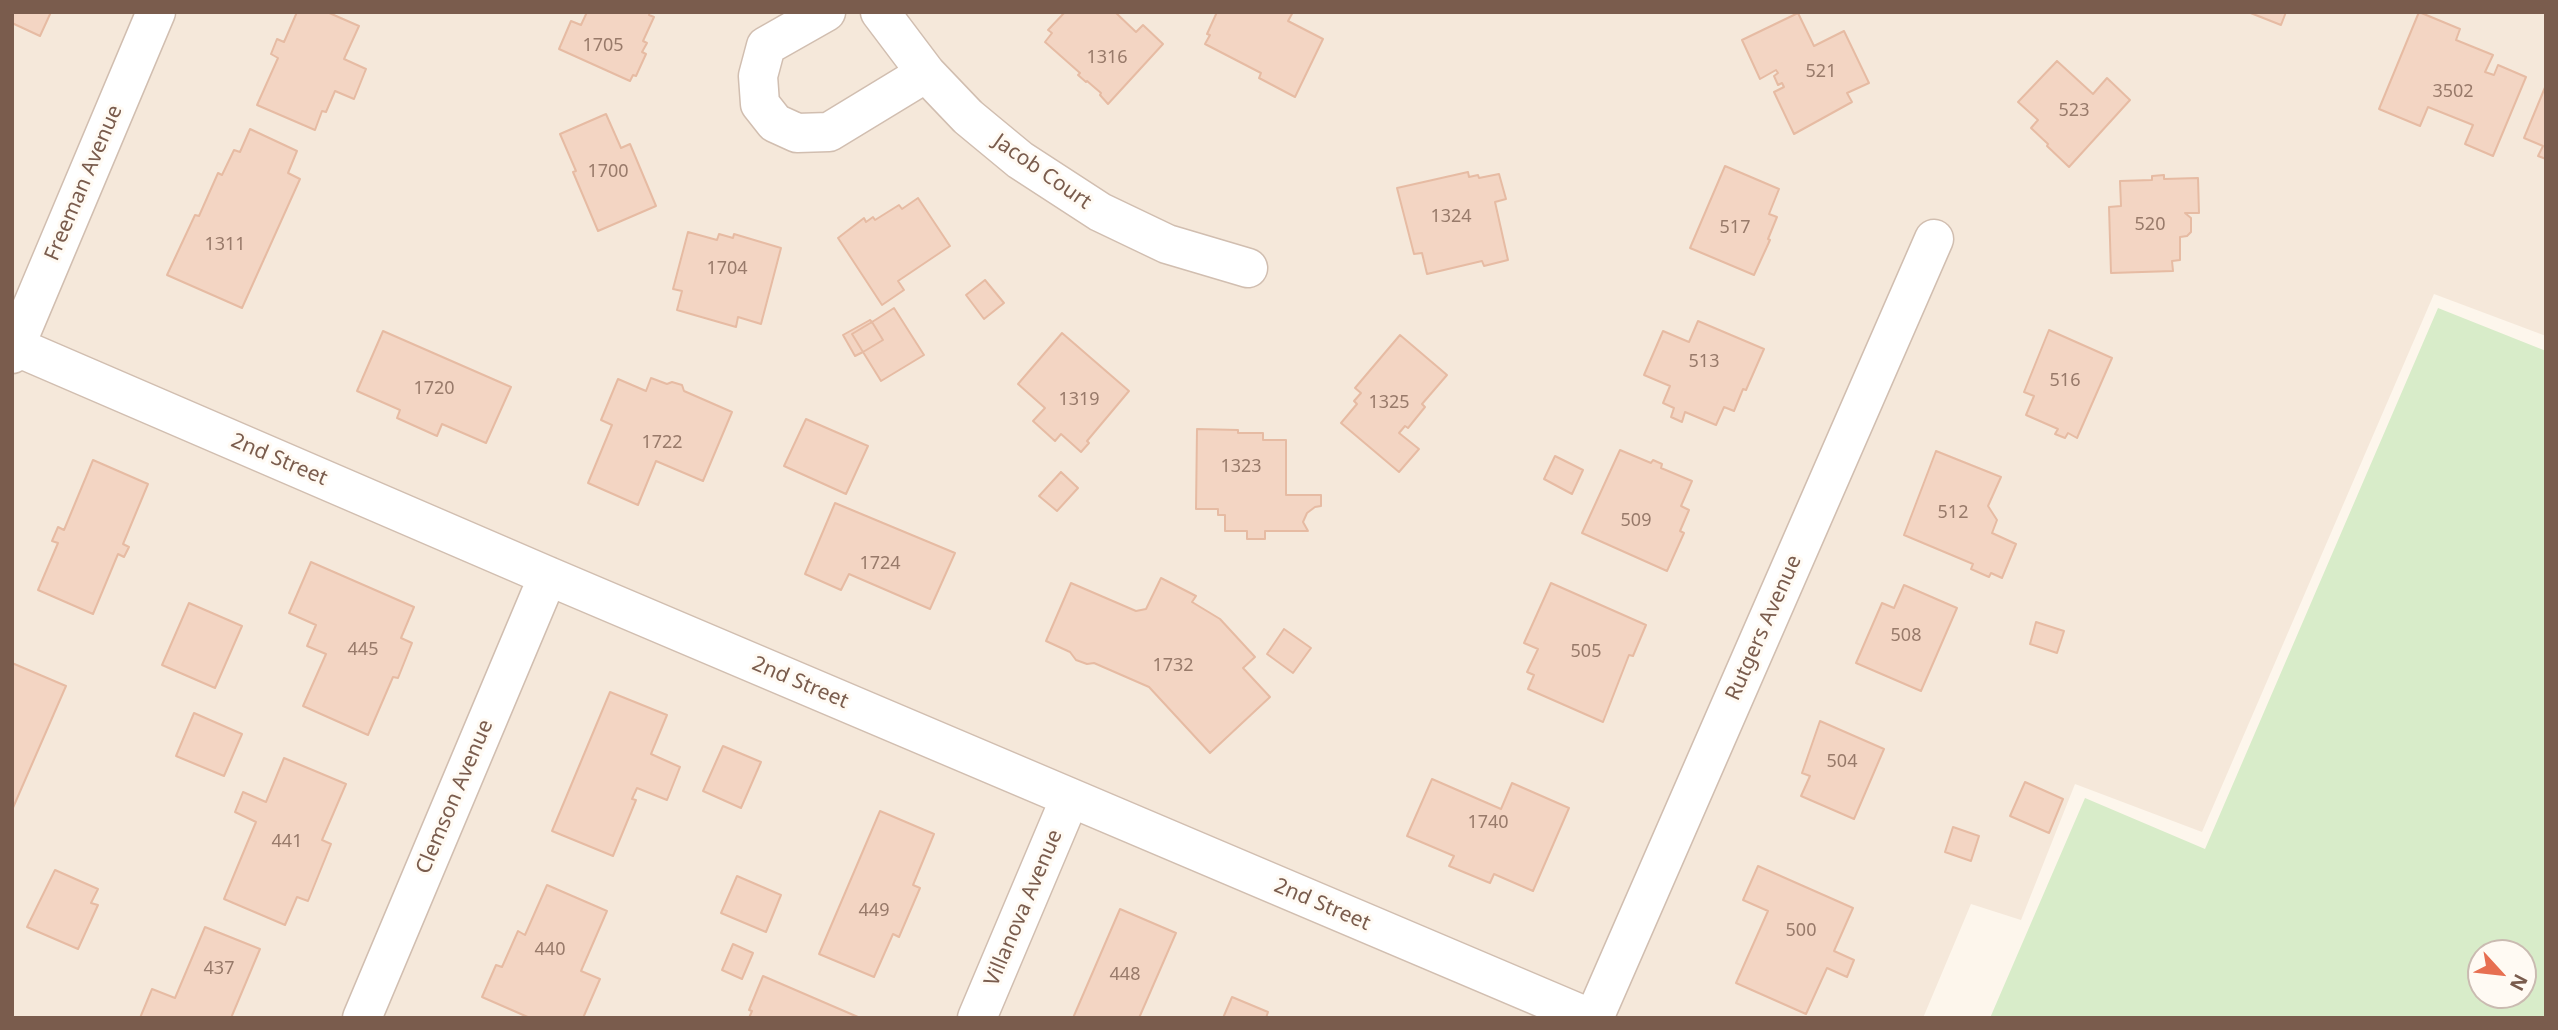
<!DOCTYPE html>
<style>
body{margin:0}
#map{position:relative;width:2558px;height:1030px;overflow:hidden;background:#fdf6ec;font-family:"Noto Sans",sans-serif}
canvas{display:block}
.frame{position:absolute;inset:0;border:14px solid #7a5c4d;pointer-events:none}
.north{position:absolute;left:2467px;top:939px;width:70px;height:70px;box-sizing:border-box;background:#fffaf3;border:2px solid #cabbb1;border-radius:50%;rotate:117deg;font-size:19px;font-weight:700;line-height:28px;text-align:center;color:#7a5c4d}
.north::after{content:'';display:block;margin:auto;width:24px;height:32px;background:#e76f51;clip-path:polygon(50% 0,100% 100%,50% 72%,0 100%)}
</style>
<div id="map">
<canvas width="2558" height="1030"></canvas>
<div class="frame"></div>
<div class="north">N</div>
</div>
<script>
const context = document.querySelector('canvas').getContext('2d');
context.lineJoin = 'round';
function fillPath(path, color) {
  context.fillStyle = color;
  context.fill(path, 'evenodd');
}
function toPath(rows) {
  const path = new Path2D();
  for (const r of rows) {
    path.moveTo(r[0], r[1]);
    for (let i = 2; i < r.length; i += 2) path.lineTo(r[i], r[i + 1]);
  }
  return path;
}
function stroke(path, color, width, dash) {
  context.strokeStyle = color;
  context.lineWidth = width;
  context.lineCap = dash ? 'butt' : 'round';
  context.setLineDash(dash || []);
  context.stroke(path);
}
function label(font, color, halo, rows, align = 'center') {
  context.font = font + ' "Noto Sans",sans-serif';
  context.lineWidth = 6;
  context.setLineDash([]);
  context.textBaseline = 'middle';
  context.strokeStyle = halo;
  context.fillStyle = color;
  for (const [text, x, y, turn = 0] of rows) {
    context.save();
    context.translate(x, y);
    context.rotate((+turn || 0) * Math.PI / 180);
    context.textAlign = isNaN(turn) ? turn : align;
    if (halo) context.strokeText(text, 0, 0);
    context.fillText(text, 0, 0);
    context.restore();
  }
}
const residential = toPath([
 [12,12,2546,12,2546,336,2434,294,2202,832,2075,784,2021,920,1971,904,1923,1018,12,1018]
]);
const green = toPath([
 [2438,308,2546,351,2546,1018,1990,1018,2085,798,2205,849],
 [2481,953,2523,953,2523,995,2481,995]
]);
const building = toPath([
 [12,12,51,12,40,36,12,23,12,12],
 [297,12,327,12,359,26,344,59,366,69,354,99,335,91,326,112,322,111,315,130,257,105,278,58,271,54,277,39,284,42,297,12],
 [587,12,650,12,649,15,654,17,643,41,647,43,642,52,646,54,636,76,633,75,630,81,559,49,571,21,581,25,587,12],
 [1065,12,1115,12,1136,32,1143,25,1163,44,1108,104,1100,95,1101,93,1087,81,1086,82,1078,75,1080,73,1045,42,1052,33,1048,30,1065,12],
 [1217,12,1293,12,1288,21,1323,39,1295,97,1259,78,1261,73,1205,44,1210,35,1207,34,1217,12],
 [2248,12,2286,12,2281,25,2248,12],
 [2419,12,2460,29,2456,40,2493,55,2485,72,2494,75,2498,65,2526,77,2493,156,2465,144,2473,125,2428,107,2420,126,2379,109,2419,12],
 [1798,13,1814,46,1844,31,1869,83,1847,93,1852,102,1794,134,1774,92,1784,87,1782,83,1778,85,1774,76,1778,73,1776,70,1760,79,1742,40,1798,13],
 [2057,61,2093,94,2107,78,2130,100,2069,167,2047,146,2048,144,2031,128,2038,120,2018,102,2057,61],
 [2546,85,2546,159,2538,156,2543,146,2524,138,2546,85],
 [606,114,621,148,630,144,656,206,598,231,573,172,576,171,560,134,606,114],
 [250,129,297,151,288,173,300,179,242,308,167,275,195,215,199,216,218,173,222,175,234,150,240,152,250,129],
 [1725,166,1779,189,1769,214,1777,217,1768,239,1770,240,1754,275,1690,248,1725,166],
 [1468,172,1469,177,1478,175,1479,178,1499,174,1506,199,1495,202,1508,260,1484,266,1482,261,1427,274,1422,253,1414,254,1397,188,1468,172],
 [2164,175,2164,179,2198,178,2199,213,2185,213,2191,218,2191,232,2187,236,2180,237,2180,260,2172,261,2173,271,2111,273,2109,207,2121,206,2120,181,2152,180,2152,176,2164,175],
 [918,198,950,246,898,281,904,290,882,305,838,238,864,218,866,222,873,217,875,220,899,205,902,209,918,198],
 [688,232,717,240,719,234,733,238,734,234,781,248,761,324,738,317,736,327,677,310,682,291,673,289,688,232],
 [985,280,1004,303,984,319,966,295,985,280],
 [894,308,924,355,881,381,863,352,883,340,872,322,894,308],
 [870,320,872,322,852,334,863,352,855,356,843,335,870,320],
 [1698,321,1764,349,1746,390,1743,389,1734,411,1724,407,1716,425,1685,412,1682,422,1671,417,1674,408,1663,403,1670,386,1644,375,1663,331,1689,342,1698,321],
 [872,322,883,340,863,352,852,334,872,322],
 [2049,330,2112,358,2077,438,2068,433,2065,438,2055,434,2058,429,2026,415,2034,396,2024,392,2049,330],
 [383,331,511,387,486,443,442,424,437,436,397,418,400,410,357,391,383,331],
 [1062,333,1129,391,1087,441,1089,443,1081,452,1061,434,1055,441,1033,421,1045,408,1018,384,1062,333],
 [1400,335,1447,375,1422,404,1425,407,1408,428,1405,426,1399,433,1419,449,1399,472,1341,423,1357,404,1354,401,1361,393,1355,388,1400,335],
 [651,378,667,384,672,382,682,385,684,391,732,412,703,481,656,461,638,505,588,483,612,425,601,420,618,379,646,391,651,378],
 [806,419,868,446,846,494,784,466,806,419],
 [1197,429,1238,430,1238,433,1263,433,1263,440,1286,440,1286,495,1321,495,1321,506,1315,507,1307,513,1303,522,1308,531,1265,531,1265,539,1247,539,1247,531,1225,531,1225,515,1218,515,1218,509,1196,509,1197,429],
 [1620,450,1651,463,1653,460,1662,464,1661,468,1692,481,1681,506,1689,510,1680,531,1684,533,1667,571,1582,533,1620,450],
 [1936,451,2001,477,1988,506,1997,520,1992,533,2016,544,2002,578,1991,573,1989,577,1971,569,1973,564,1904,535,1936,451],
 [1555,456,1583,470,1572,494,1544,479,1555,456],
 [93,460,148,484,123,544,129,547,124,557,118,554,93,614,38,590,58,543,52,541,58,527,64,530,93,460],
 [1061,472,1078,488,1057,511,1039,496,1061,472],
 [835,503,955,553,930,609,849,574,841,590,805,574,835,503],
 [311,562,414,607,401,638,412,643,398,678,393,677,368,735,303,706,326,654,307,646,316,625,289,613,311,562],
 [1161,578,1196,596,1192,602,1220,619,1255,657,1243,668,1270,697,1210,753,1149,687,1094,663,1087,664,1076,660,1070,652,1046,641,1071,583,1136,611,1146,609,1161,578],
 [1551,583,1646,625,1633,656,1629,655,1603,722,1528,689,1534,675,1527,672,1538,649,1524,643,1551,583],
 [1904,585,1957,608,1921,691,1856,663,1882,603,1894,608,1904,585],
 [189,603,242,626,215,688,162,665,189,603],
 [2036,622,2064,631,2057,653,2030,644,2036,622],
 [1284,629,1311,648,1293,673,1267,654,1284,629],
 [12,663,66,686,12,810,12,663],
 [610,692,667,715,651,754,680,767,667,800,637,788,632,799,636,800,613,856,552,831,610,692],
 [194,713,242,734,224,776,176,756,194,713],
 [1820,721,1884,749,1854,819,1801,796,1810,776,1802,773,1820,721],
 [723,746,761,762,741,808,703,791,723,746],
 [284,758,346,784,322,840,331,844,308,901,297,897,285,925,224,899,256,822,235,812,243,792,266,802,284,758],
 [1432,779,1501,809,1512,783,1569,808,1533,891,1494,874,1490,883,1449,866,1454,856,1407,836,1432,779],
 [2025,782,2063,799,2049,833,2010,816,2025,782],
 [880,811,934,834,913,885,920,888,899,937,893,934,874,977,819,954,880,811],
 [1953,827,1979,836,1971,861,1945,852,1953,827],
 [1758,866,1853,908,1834,951,1854,960,1847,977,1827,968,1806,1014,1736,983,1768,911,1743,900,1758,866],
 [55,870,98,889,91,903,98,905,78,949,27,927,55,870],
 [737,876,781,895,766,932,721,913,737,876],
 [547,885,607,911,581,971,600,979,583,1018,530,1018,482,997,496,965,502,967,518,931,525,935,547,885],
 [1120,909,1176,933,1139,1018,1073,1018,1120,909],
 [205,927,260,949,231,1018,140,1018,152,989,175,998,205,927],
 [733,944,753,953,742,979,722,970,733,944],
 [763,976,858,1017,858,1018,749,1018,752,1011,749,1010,763,976],
 [1232,997,1268,1012,1266,1018,1223,1018,1232,997]
]);
const street = toPath([
 [826,12,766,46,758,76,760,104,775,123,797,133,829,132,926,73],
 [880,12,926,73,968,117,1020,160,1100,212,1167,244,1248,268],
 [12,345,548,576,1590,1018],
 [12,354,156,12],
 [362,1018,548,576],
 [977,1018,1070,798],
 [1594,1018,1934,239]
]);
const numberNames = [
 ["1705",603,46],
 ["1316",1107,58],
 ["521",1821,72],
 ["3502",2453,92],
 ["523",2074,111],
 ["1700",608,172],
 ["1324",1451,217],
 ["520",2150,225],
 ["517",1735,228],
 ["1311",225,245],
 ["1704",727,269],
 ["513",1704,362],
 ["516",2065,381],
 ["1720",434,389],
 ["1319",1079,400],
 ["1325",1389,403],
 ["1722",662,443],
 ["1323",1241,467],
 ["512",1953,513],
 ["509",1636,521],
 ["1724",880,564],
 ["508",1906,636],
 ["445",363,650],
 ["505",1586,652],
 ["1732",1173,666],
 ["504",1842,762],
 ["1740",1488,823],
 ["441",287,842],
 ["449",874,911],
 ["500",1801,931],
 ["440",550,950],
 ["437",219,969],
 ["448",1125,975]
];
const streetNames = [
 ["Jacob Court",1042,172,35],
 ["Freeman Avenue",84,183,-67],
 ["2nd Street",279,460,23],
 ["Rutgers Avenue",1764,628,-66],
 ["2nd Street",800,683,23],
 ["Clemson Avenue",455,797,-67],
 ["2nd Street",1322,905,23],
 ["Villanova Avenue",1024,908,-67]
];
fillPath(residential, '#f5e8da');
fillPath(green, '#d8ecc9');
fillPath(building, '#f3d5c3');
stroke(building, '#e6bba3', 2);
stroke(street, '#d1beb0', 41);
stroke(street, '#fff', 38);
label('18px', '#987a6a', null, numberNames);
label('21px', '#7a5c4d', '#fffaf3', streetNames);
</script>
